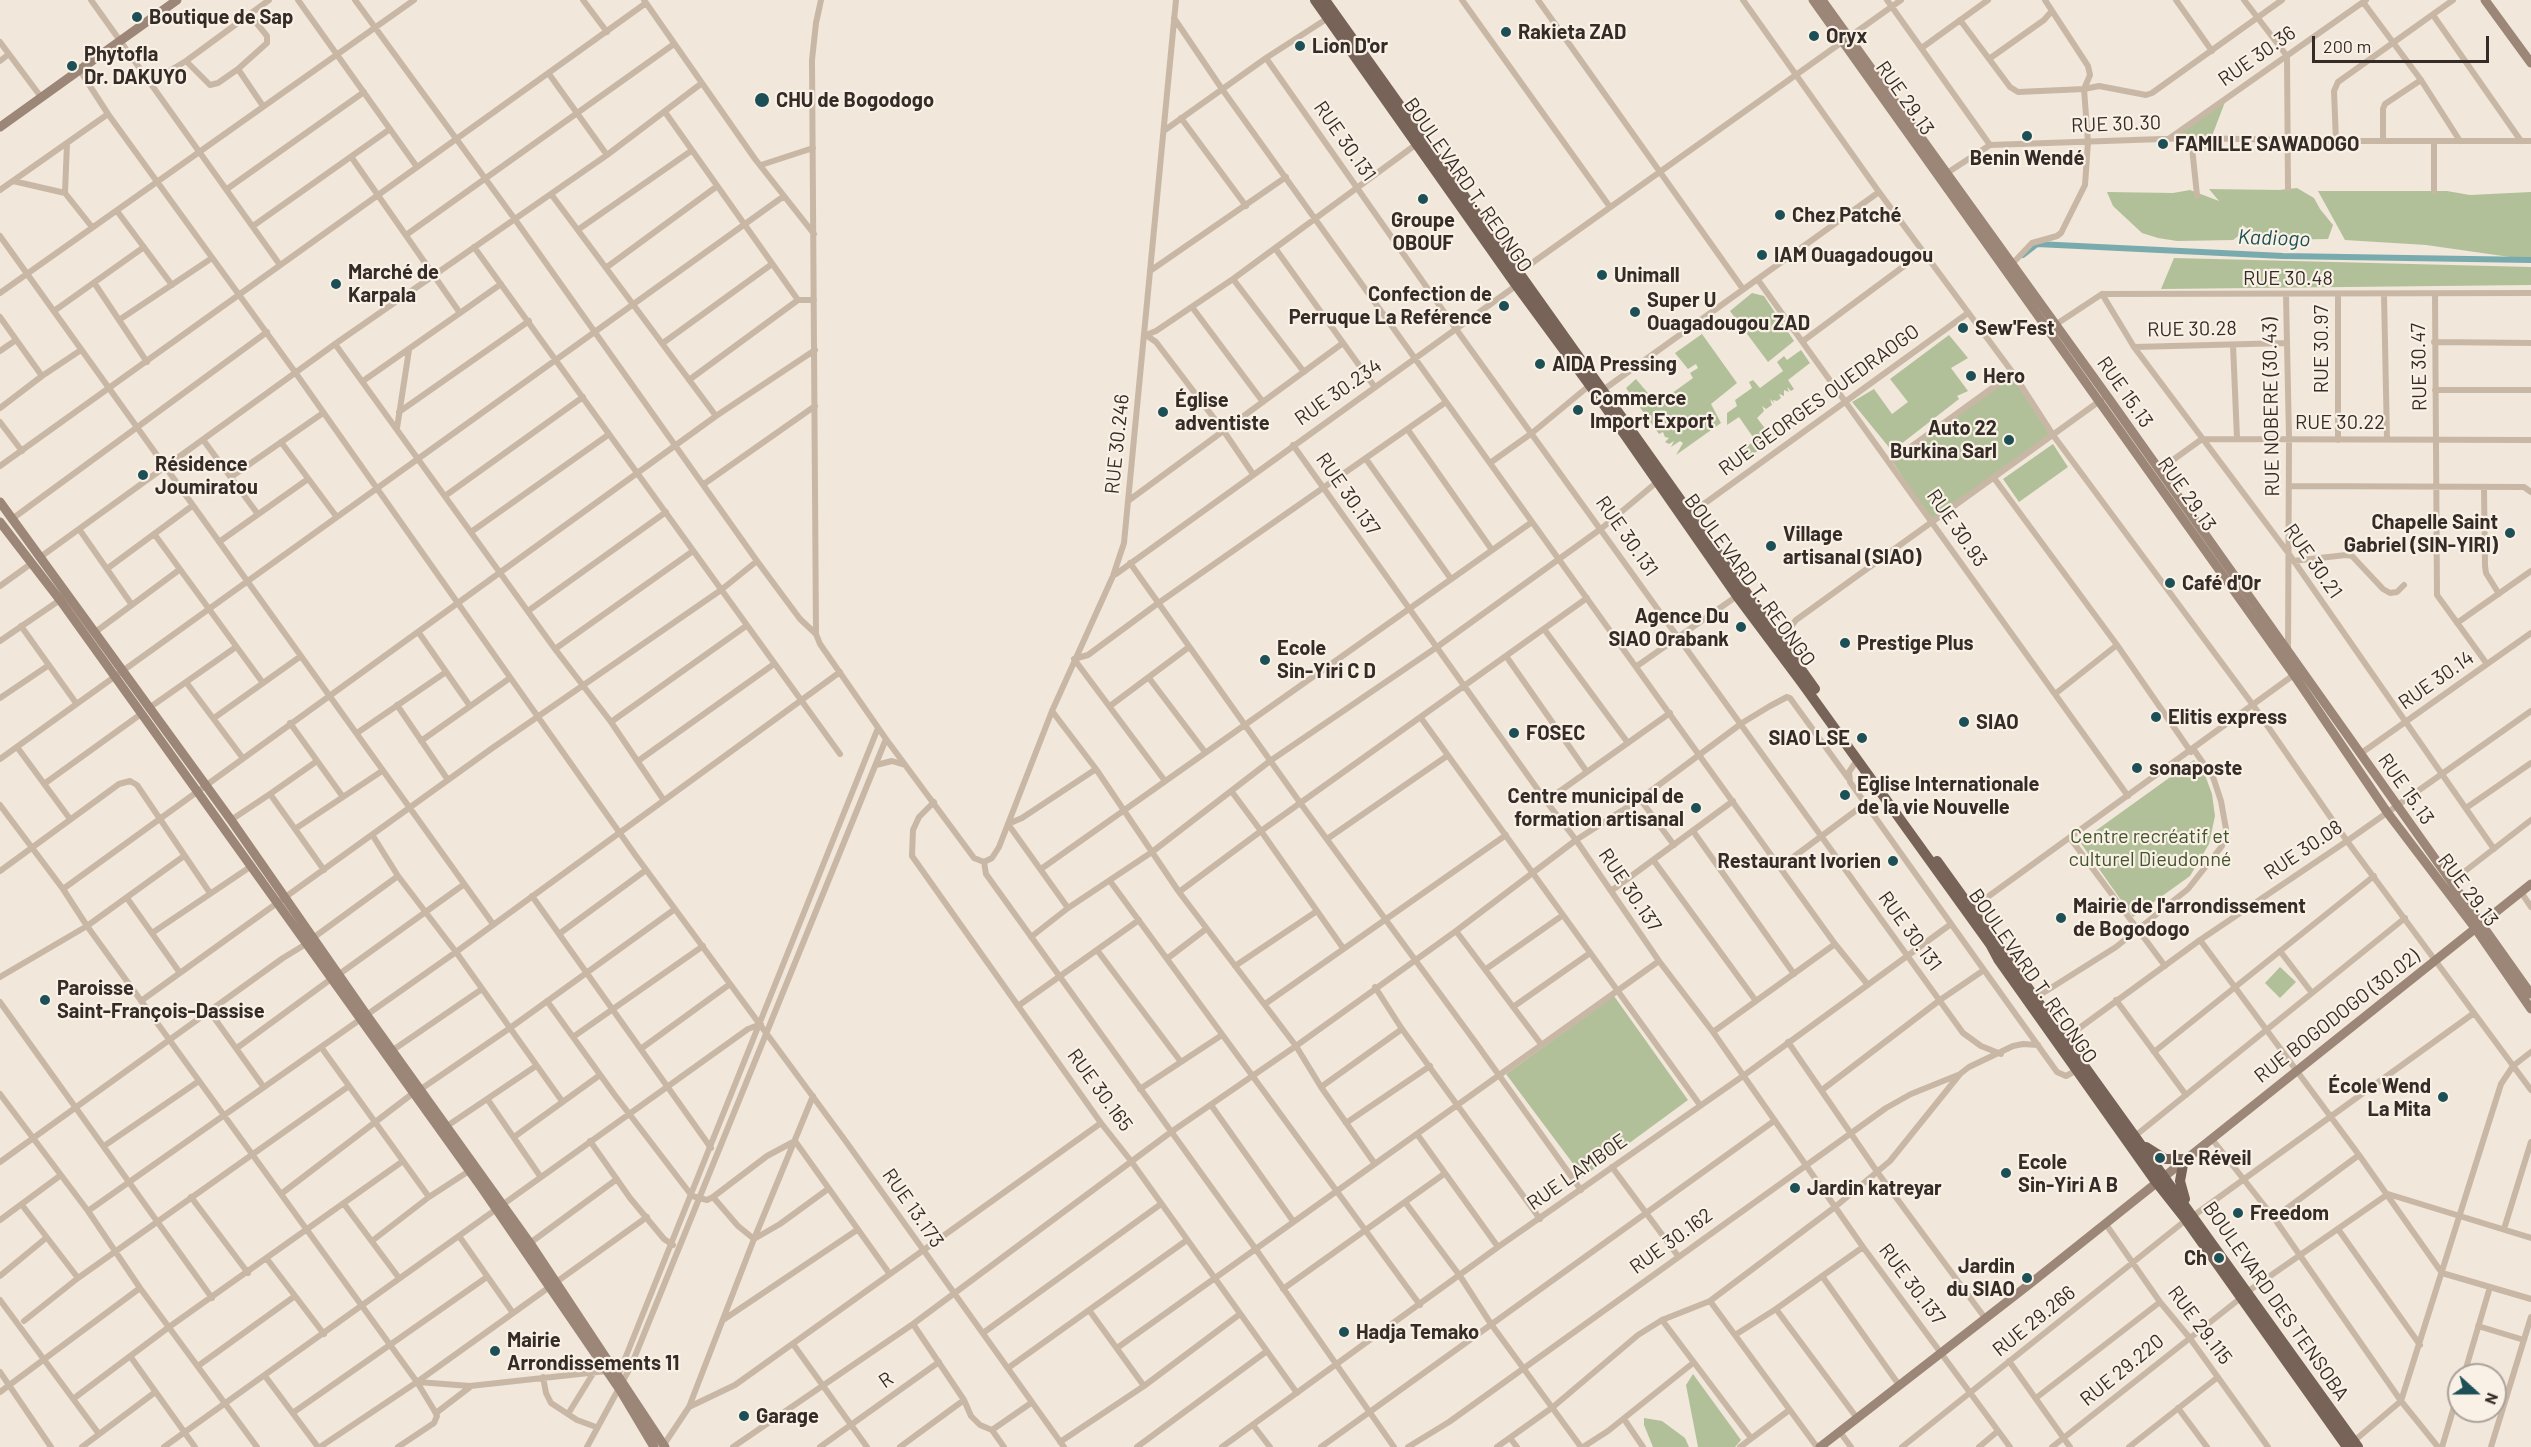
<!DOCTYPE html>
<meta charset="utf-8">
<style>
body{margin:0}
#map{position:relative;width:2531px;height:1447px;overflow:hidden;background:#f1e7da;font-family:Barlow,sans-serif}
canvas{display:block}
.north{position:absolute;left:2447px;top:1363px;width:60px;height:60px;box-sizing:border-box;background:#f9f1e6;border:2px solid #aba29a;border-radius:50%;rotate:111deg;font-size:16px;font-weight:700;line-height:24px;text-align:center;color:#352c27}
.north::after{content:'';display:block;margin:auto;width:21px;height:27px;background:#1d5056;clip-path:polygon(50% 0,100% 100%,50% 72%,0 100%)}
.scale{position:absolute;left:2312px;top:36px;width:177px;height:27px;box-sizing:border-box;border:3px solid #352c27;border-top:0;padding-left:8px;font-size:18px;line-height:21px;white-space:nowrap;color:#352c27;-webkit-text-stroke:4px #f9f1e6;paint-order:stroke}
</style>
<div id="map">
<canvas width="2531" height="1447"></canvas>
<div class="north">N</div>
<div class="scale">200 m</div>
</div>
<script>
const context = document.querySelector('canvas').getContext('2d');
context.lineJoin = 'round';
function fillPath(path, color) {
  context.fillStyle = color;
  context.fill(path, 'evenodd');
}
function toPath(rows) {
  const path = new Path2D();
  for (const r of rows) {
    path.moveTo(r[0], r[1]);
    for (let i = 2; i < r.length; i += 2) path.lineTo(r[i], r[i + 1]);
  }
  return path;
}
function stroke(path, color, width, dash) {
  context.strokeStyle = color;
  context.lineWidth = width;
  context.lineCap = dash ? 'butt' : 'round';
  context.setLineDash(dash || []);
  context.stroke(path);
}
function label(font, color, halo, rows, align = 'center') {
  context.font = font + ' Barlow,sans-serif';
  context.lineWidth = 4.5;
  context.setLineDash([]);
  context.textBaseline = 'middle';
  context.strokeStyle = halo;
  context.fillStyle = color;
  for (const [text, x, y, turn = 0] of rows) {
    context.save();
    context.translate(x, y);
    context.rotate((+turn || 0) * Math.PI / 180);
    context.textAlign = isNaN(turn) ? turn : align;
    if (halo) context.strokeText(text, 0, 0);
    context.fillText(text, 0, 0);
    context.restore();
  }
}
const green = toPath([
 [2225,102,2207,149,2194,151,2194,135,2175,136],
 [2297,188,2314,198,2320,209,2333,225,2328,239,2264,240,2242,225,2241,234,2233,240,2177,241,2158,238,2142,233,2113,206,2107,192,2173,193,2190,190,2219,201,2209,189,2279,190],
 [2318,191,2447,191,2470,195,2531,192,2531,260,2426,245,2345,240],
 [2174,258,2531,267,2531,285,2161,289],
 [1752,293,1764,296,1794,341,1768,362,1730,311],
 [1702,334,1737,383,1711,404,1721,423,1676,455,1683,443,1680,441,1671,447,1674,441,1669,444,1665,442,1669,438,1665,437,1663,432,1659,434,1626,388,1636,379,1657,404,1693,378,1690,373,1698,368,1696,364,1688,369,1675,353],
 [1949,335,1968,358,1951,368,1968,391,1957,396,1959,399,1892,451,1852,402,1874,389,1892,414,1908,402,1890,379],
 [1801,350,1810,363,1788,380,1794,389,1791,391,1787,387,1789,392,1784,390,1784,396,1779,394,1781,398,1777,401,1773,400,1774,403,1770,399,1772,405,1766,409,1762,406,1764,411,1757,418,1770,435,1778,429,1780,431,1764,442,1764,435,1759,437,1759,442,1763,447,1749,457,1744,449,1755,440,1739,417,1727,425,1727,413,1737,406,1735,400,1752,388,1749,382,1753,380,1760,388,1783,371,1777,362,1784,356,1787,360],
 [2012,374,2050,434,1931,520,1892,461],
 [2053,444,2068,467,2019,502,2003,479],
 [2194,760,2205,775,2212,794,2215,816,2209,844,2190,876,2133,917,2080,842],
 [2280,967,2296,982,2280,998,2265,983],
 [1614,996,1688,1100,1583,1177,1506,1074],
 [1693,1374,1741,1440,1735,1447,1698,1447,1686,1385],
 [1644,1418,1662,1421,1685,1438,1689,1447,1653,1447,1644,1425]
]);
const canal = toPath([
 [2023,255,2037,244,2283,256,2531,260]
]);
const street = toPath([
 [91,0,280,265],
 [298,0,417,167],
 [355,0,514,218,757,561,800,619,816,634],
 [583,0,607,32],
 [644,0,755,159,814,234],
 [821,0,816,23,812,60,816,634,820,644,886,739,974,858,984,862],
 [1462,0,1610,207],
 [1538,0,1743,289],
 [1743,0,1879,192,2013,373,2053,435,2253,705,2347,841,2531,1090],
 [1887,0,1990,145],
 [2176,0,2212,51],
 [2244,0,2287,56,2288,189],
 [2363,2,2421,80,2460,141],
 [2433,15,2521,141],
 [1174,18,1222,89,1699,755,1835,944,1868,985],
 [1960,20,2010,87,2018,92,2084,89,2099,86,2146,95,2152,93,2282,0],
 [0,42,41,97],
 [1923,47,1988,0],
 [1266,58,1456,329,1963,1033,1981,1046,2001,1054],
 [1989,59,2044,20,2051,12],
 [0,61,9,54],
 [186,61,210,85,218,83,238,69,267,43,267,36,250,15],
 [79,69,108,114,295,372,636,856,847,1143,1064,1447],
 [238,69,263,106],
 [549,74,607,155],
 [151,82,186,61,269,0],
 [665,112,798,300,814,300],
 [1181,118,1246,206],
 [1165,130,1266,58,1328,18],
 [2170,138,2366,0],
 [2191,138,2197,195],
 [2336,141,2334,91,2338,82,2453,0],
 [2383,141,2383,109,2385,104,2421,80],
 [2434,141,2434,191],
 [1990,145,2191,138,2336,141,2531,141],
 [352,158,460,313,501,284],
 [761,165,813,148],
 [1947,173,1990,145],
 [13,181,65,193,92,227],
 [227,189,364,92],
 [0,190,108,114],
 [65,193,67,143],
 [551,194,716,416],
 [117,211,172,285],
 [253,226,390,129],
 [579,229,691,151],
 [406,235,674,44],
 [0,236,493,924],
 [474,247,840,754],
 [1275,248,1374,386],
 [2012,264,2032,243,2057,236,2061,233,2085,185,2088,142,2084,89,2090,75,2088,66,2045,0],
 [607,267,716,187],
 [1150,271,1286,177],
 [1518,273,1901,0],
 [1233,279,1304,372],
 [1758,280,2128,796],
 [95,284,147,362],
 [0,293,414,0],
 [2102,294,2134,347,2289,554,2494,849],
 [2384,294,2387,439],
 [2435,294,2437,595,2487,664],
 [2286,295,2289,438,2288,651],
 [1192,307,1263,402],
 [54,311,144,247],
 [0,317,42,376],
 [119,320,212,258],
 [2055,325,2102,294,2531,293],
 [1146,335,1156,331,1233,279,1418,143],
 [1146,335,1156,342,1223,430,1253,474],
 [1803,341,1923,252],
 [2434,342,2531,343],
 [663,343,772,264],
 [335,344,555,649,611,722,663,799],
 [2233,345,2237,438],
 [2134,347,2287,343],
 [0,351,16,340],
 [689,380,798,300],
 [363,381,460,313],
 [1603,390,1879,192],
 [2435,390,2531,390],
 [0,408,42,376,81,350],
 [399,412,529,321],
 [0,422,22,451],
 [397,428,409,350],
 [1408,430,1492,550],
 [2338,440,2338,295],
 [204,441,257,513],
 [281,442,336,516],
 [1293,445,1546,801,1576,840,1659,961,1713,1032,1863,1247,2010,1447],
 [1366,459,1451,579],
 [1890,462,2013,373],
 [1490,463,1532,433,1590,385],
 [0,466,646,3],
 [2159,470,2202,439,2531,440],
 [231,477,323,413],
 [1994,478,2117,645,2191,752],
 [704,484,815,406],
 [2289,486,2524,487,2531,492],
 [2484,488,2485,566,2486,573,2499,594],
 [445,496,583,397],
 [1128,501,1343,343],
 [1690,514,1968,313],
 [12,519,267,332],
 [79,529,132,605],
 [471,532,608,435],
 [155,535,263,683],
 [219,542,308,479],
 [39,558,335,344,607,155,702,83],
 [2293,561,2346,555,2352,556,2383,589,2390,593,2397,592,2404,585],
 [1130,563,1301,804,1476,1043,1581,1190],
 [108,568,192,506],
 [1116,574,1517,285],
 [0,586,32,563],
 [528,611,666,512],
 [2457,623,2531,571],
 [21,626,76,703],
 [1544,629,1628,743],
 [94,633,179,570],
 [419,633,470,706],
 [0,641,60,600],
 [1779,641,1796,620,2101,400],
 [555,649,693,551],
 [1506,656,1587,772],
 [1637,666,1737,596],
 [1149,678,1205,752],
 [186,682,242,757],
 [2055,694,2117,645],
 [0,698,49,665],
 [397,705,448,780],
 [1110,706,1189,647],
 [149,708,236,647],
 [1052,711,1096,769,1179,892,1296,1046,1321,1087,1375,1164],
 [214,718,301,656],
 [1421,718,1700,1105],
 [611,722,746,626],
 [290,723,343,797],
 [357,733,446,672],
 [421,741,510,678],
 [17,747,70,819],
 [2360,754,2531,633],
 [0,759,784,196],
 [1857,760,1849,772,1850,782,1984,970,2057,1072,2066,1076,2077,1070],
 [638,761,774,664],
 [876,765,892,761,905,765],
 [1165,781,1074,659,1088,655,1157,604,1446,402],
 [44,784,141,714],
 [1232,792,1261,831,1587,598],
 [1640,799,1674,845],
 [1546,801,1670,713],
 [934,802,919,817,913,830,912,856,1101,1123,1131,1161,1297,1393],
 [0,805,63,889,87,926,417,1382,434,1410,437,1416,434,1423,398,1447],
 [2466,808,2531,763],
 [231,820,270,794],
 [295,829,270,794,317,761],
 [1693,831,1794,974],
 [373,836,398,876,456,952,562,1101],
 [2070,838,2165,966],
 [1327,839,1447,756],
 [1654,861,1756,1001],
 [984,862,992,858,999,847,1052,711,1113,576,1124,543,1176,0],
 [984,862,986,874,1255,1248,1394,1447],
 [1780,867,1866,803],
 [1041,869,1532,522],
 [324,870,295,829,382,771],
 [0,871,119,784,130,781,137,785,210,893],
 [1110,881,1420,1305],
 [2451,882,2531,820],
 [63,889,716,416,815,350],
 [1611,891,1733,801],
 [1179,892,1261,831,1343,948],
 [2521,892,2531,907],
 [532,896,711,1148],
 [127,898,180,973],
 [1068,908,1008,824,1022,818,1096,769],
 [1971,909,2295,674],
 [1456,931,1541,1044],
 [152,933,250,867],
 [559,934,646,870],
 [1031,937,1068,908,1152,852,1270,761,1437,647,1602,528,1657,482],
 [313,938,398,876],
 [2200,940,2359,1155,2442,1273,2531,1299],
 [1097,950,1181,1062],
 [2280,951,2312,993],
 [1168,958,1206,929],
 [1235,966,1317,911],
 [1486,969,1563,915],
 [338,975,463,885],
 [0,977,87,926,184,856],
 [1375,987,1402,1029,1540,1219],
 [2035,998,2116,947,2188,889,2222,846,2226,829,2221,801,2213,777,2194,750],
 [2116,1000,2186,1095],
 [141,1001,491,749,721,590,757,561],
 [547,1001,614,1094,692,1196,707,1200,713,1197,767,1156,795,1141,889,1273],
 [0,1002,212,1298],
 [1265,1004,1506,835],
 [1018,1006,1139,920],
 [1513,1007,1590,953],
 [210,1012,263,1086],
 [1713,1032,1835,944],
 [573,1037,703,946],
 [2063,1040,2200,940,2347,841,2531,711],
 [1788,1042,1878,1173,1985,1318],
 [321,1047,429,1197],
 [237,1048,331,979],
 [642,1048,730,984],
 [393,1050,482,989],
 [2154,1052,2374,876],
 [1321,1087,1402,1029],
 [421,1089,510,1028,675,909],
 [1140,1089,1222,1035],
 [1822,1090,1940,1000,1984,970],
 [0,1094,88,1211,140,1288,257,1447],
 [488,1100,540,1176],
 [1211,1105,1293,1221],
 [1346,1123,1430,1066],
 [447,1126,536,1066],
 [1417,1134,1498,1247],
 [2135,1136,2405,918],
 [514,1137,600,1075],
 [2212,1139,2274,1218,2401,1401,2438,1447],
 [590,1141,630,1198,664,1239,673,1245],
 [104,1146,199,1081],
 [0,1162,283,958,306,944],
 [1612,1167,1678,1256],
 [281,1194,412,1094],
 [191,1197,248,1273],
 [713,1197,738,1226,754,1239,780,1224,828,1189],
 [1405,1202,1460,1276,1491,1324,1581,1447],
 [344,1204,399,1278],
 [22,1205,78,1278],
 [88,1211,456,952,840,672],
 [2193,1216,2474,1013],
 [2274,1218,2359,1155],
 [0,1220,61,1175],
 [2105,1223,2160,1302,2189,1337,2268,1447],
 [2338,1229,2420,1345],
 [2504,1229,2531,1142],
 [459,1236,513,1313],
 [372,1241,429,1197,469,1171],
 [530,1243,617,1179],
 [267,1259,324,1334],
 [0,1276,46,1238],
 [1822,1276,1899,1385],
 [1283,1289,1444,1174],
 [2247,1292,2388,1194,2531,1238],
 [0,1300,99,1434],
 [1710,1301,1817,1447],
 [1776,1309,1857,1418],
 [1089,1310,1144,1386],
 [723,1320,857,1230],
 [1662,1320,1751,1438],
 [24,1321,78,1278,349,1086],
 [913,1324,964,1400,971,1416,980,1425,992,1430,1004,1447],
 [2478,1326,2524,1340],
 [983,1333,1161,1204],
 [1735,1335,1776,1309,1863,1247],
 [793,1344,867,1447],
 [1117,1348,1659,961],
 [130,1356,195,1447],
 [2009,1361,2070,1447],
 [198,1366,295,1296],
 [1008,1368,1187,1240],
 [0,1372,51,1447],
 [2464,1375,2490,1287],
 [265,1376,318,1447],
 [618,1376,878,728],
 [543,1377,546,1393,551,1403,577,1420,596,1427],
 [418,1382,470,1386,607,1371],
 [0,1392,140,1288],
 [2036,1398,2160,1302],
 [73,1399,169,1327,403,1161],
 [689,1407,735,1385,1101,1123],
 [2178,1408,2207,1447],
 [294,1412,487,1277],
 [436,1413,470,1387],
 [568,1414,594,1372],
 [1624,1419,1643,1447],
 [1253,1425,1270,1447],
 [992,1430,1031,1403],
 [1840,1432,1851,1447],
 [1510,1438,1517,1447],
 [2354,1441,2401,1401,2501,1084,2513,1066,2531,1052],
 [1060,1442,1144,1386,1240,1314],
 [663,1446,689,1407,754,1239,813,1096],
 [82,1447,154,1393],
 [164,1447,748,1029,761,1024],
 [320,1447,417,1382,647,1217],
 [587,1447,631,1366,886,739],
 [733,1447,913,1324,1171,1132,1296,1046,1456,931,1576,840,1640,799,1742,723,1770,706,1787,697,1790,698,1848,778],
 [820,1447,939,1362],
 [900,1447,964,1400],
 [1137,1447,1267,1351],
 [1222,1447,1498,1247,1743,1076,1951,924],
 [1321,1447,1774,1121],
 [1408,1447,1449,1422,1886,1108,1911,1094,1958,1075],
 [1497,1447,1553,1407,1638,1335,1662,1320,1710,1301,1835,1207,1890,1161,1960,1074,1969,1067,2013,1046,2023,1044,2038,1045],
 [1583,1447,1608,1431,1693,1363],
 [1740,1447,1788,1411],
 [1902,1447,2186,1220],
 [1979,1447,1998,1431],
 [2052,1447,2242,1297],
 [2129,1447,2218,1377],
 [2442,1447,2459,1390],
 [2491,1447,2531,1317]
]);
const secondary = toPath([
 [1813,0,2294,675,2387,812,2475,928,2531,1009],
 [1822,0,2107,396,2531,994],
 [2485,0,2531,63],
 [0,127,177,0],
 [0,502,231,820,366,1014,530,1243,665,1447],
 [0,522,60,600,481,1187,620,1390,654,1447],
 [1820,1447,2031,1283,2531,884]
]);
const primary = toPath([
 [1315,0,1514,282,1597,395,1737,596,1802,683,1990,944,1998,959,2156,1182,2186,1220,2347,1447],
 [1325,0,1815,689],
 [1937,861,2358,1447],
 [2146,1147,2165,1159,2184,1159,2180,1181,2185,1199]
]);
const markers = [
 [137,17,6,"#1d5056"],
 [1506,32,6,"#1d5056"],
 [1814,36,6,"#1d5056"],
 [1300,46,6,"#1d5056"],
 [72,66,6,"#1d5056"],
 [762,100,8,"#1d5056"],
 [2027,136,6,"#1d5056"],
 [2163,144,6,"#1d5056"],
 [1423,199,6,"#1d5056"],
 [1780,215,6,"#1d5056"],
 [1762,255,6,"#1d5056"],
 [1602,275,6,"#1d5056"],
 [336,284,6,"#1d5056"],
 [1504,306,6,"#1d5056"],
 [1635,312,6,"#1d5056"],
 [1963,328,6,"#1d5056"],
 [1540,364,6,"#1d5056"],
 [1971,376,6,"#1d5056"],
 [1578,410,6,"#1d5056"],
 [1163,412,6,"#1d5056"],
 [2009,440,6,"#1d5056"],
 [143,475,6,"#1d5056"],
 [2510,533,6,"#1d5056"],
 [1771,546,6,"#1d5056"],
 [2170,583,6,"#1d5056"],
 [1741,627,6,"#1d5056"],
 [1845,643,6,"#1d5056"],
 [1265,660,6,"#1d5056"],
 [2156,717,6,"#1d5056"],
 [1964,722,6,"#1d5056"],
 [1514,733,6,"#1d5056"],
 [1862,738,6,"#1d5056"],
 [2137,768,6,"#1d5056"],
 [1845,795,6,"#1d5056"],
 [1696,808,6,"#1d5056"],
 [1893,861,6,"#1d5056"],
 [2061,918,6,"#1d5056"],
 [45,1000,6,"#1d5056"],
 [2443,1097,6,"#1d5056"],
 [2160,1158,6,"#1d5056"],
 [2006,1173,6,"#1d5056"],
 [1795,1188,6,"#1d5056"],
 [2238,1213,6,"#1d5056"],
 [2219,1258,6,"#1d5056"],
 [2027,1278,6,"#1d5056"],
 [1344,1332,6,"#1d5056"],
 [495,1351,6,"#1d5056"],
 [744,1416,6,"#1d5056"]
];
const poiNames = [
 ["Boutique de Sap",149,17],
 ["Rakieta ZAD",1518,32],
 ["Oryx",1826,36],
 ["Lion D'or",1312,46],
 ["Phytofla",84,54],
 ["Dr. DAKUYO",84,77],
 ["CHU de Bogodogo",776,100],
 ["FAMILLE SAWADOGO",2175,144],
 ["Benin Wendé",2027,158,"center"],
 ["Chez Patché",1792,215],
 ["Groupe",1423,220,"center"],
 ["OBOUF",1423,243,"center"],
 ["IAM Ouagadougou",1774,255],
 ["Marché de",348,272],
 ["Karpala",348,295],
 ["Unimall",1614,275],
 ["Confection de",1492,294,"right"],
 ["Perruque La Reférence",1492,317,"right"],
 ["Super U",1647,300],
 ["Ouagadougou ZAD",1647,323],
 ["Sew'Fest",1975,328],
 ["AIDA Pressing",1552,364],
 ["Hero",1983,376],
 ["Commerce",1590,398],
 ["Import Export",1590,421],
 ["Église",1175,400],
 ["adventiste",1175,423],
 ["Auto 22",1997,428,"right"],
 ["Burkina Sarl",1997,451,"right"],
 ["Résidence",155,464],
 ["Joumiratou",155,487],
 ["Chapelle Saint",2498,522,"right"],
 ["Gabriel (SIN-YIRI)",2498,545,"right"],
 ["Village",1783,534],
 ["artisanal (SIAO)",1783,557],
 ["Café d'Or",2182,583],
 ["Agence Du",1729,616,"right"],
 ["SIAO Orabank",1729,639,"right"],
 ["Prestige Plus",1857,643],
 ["Ecole",1277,648],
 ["Sin-Yiri C D",1277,671],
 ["Elitis express",2168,717],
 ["SIAO",1976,722],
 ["FOSEC",1526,733],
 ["SIAO LSE",1850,738,"right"],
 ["sonaposte",2149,768],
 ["Eglise Internationale",1857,784],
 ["de la vie Nouvelle",1857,807],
 ["Centre municipal de",1684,796,"right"],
 ["formation artisanal",1684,819,"right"],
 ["Restaurant Ivorien",1881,861,"right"],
 ["Mairie de l'arrondissement",2073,906],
 ["de Bogodogo",2073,929],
 ["Paroisse",57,988],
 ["Saint-François-Dassise",57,1011],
 ["École Wend",2431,1086,"right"],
 ["La Mita",2431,1109,"right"],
 ["Le Réveil",2172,1158],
 ["Ecole",2018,1162],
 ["Sin-Yiri A B",2018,1185],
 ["Jardin katreyar",1807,1188],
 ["Freedom",2250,1213],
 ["Ch",2207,1258,"right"],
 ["Jardin",2015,1266,"right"],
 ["du SIAO",2015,1289,"right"],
 ["Hadja Temako",1356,1332],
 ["Mairie",507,1340],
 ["Arrondissements 11",507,1363],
 ["Garage",756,1416]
];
const streetNames = [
 ["RUE 30.36",2257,56,-35],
 ["RUE 29.13",1905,98,55],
 ["RUE 30.30",2116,124,-2],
 ["RUE 30.131",1345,141,55],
 ["BOULEVARD T. REONGO",1468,185,55],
 ["RUE 30.48",2288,278],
 ["RUE 30.28",2192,329,-1],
 ["RUE 30.97",2321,349,-90],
 ["RUE 30.47",2419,367,-91],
 ["RUE 30.234",1338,392,-35],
 ["RUE 15.13",2125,392,55],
 ["RUE GEORGES OUEDRAOGO",1819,400,-36],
 ["RUE NOBERE (30.43)",2271,407,-91],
 ["RUE 30.22",2340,422],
 ["RUE 30.246",1117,444,-84],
 ["RUE 30.137",1348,494,55],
 ["RUE 29.13",2187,494,55],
 ["RUE 30.93",1957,528,55],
 ["RUE 30.131",1627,536,55],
 ["RUE 30.21",2313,561,55],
 ["BOULEVARD T. REONGO",1750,580,54],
 ["RUE 30.14",2436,680,-35],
 ["RUE 15.13",2406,789,55],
 ["RUE 30.08",2303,850,-34],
 ["RUE 30.137",1630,890,56],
 ["RUE 29.13",2468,890,53],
 ["RUE 30.131",1910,931,54],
 ["BOULEVARD T. REONGO",2033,976,55],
 ["RUE BOGODOGO (30.02)",2337,1016,-38],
 ["RUE 30.165",1100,1090,54],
 ["RUE LAMBOE",1577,1172,-35],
 ["RUE 13.173",913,1208,55],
 ["RUE 30.162",1671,1241,-36],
 ["RUE 30.137",1912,1284,53],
 ["BOULEVARD DES TENSOBA",2276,1301,55],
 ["RUE 29.266",2034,1321,-39],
 ["RUE 29.115",2200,1325,53],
 ["RUE 29.220",2122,1370,-39],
 ["R",886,1380,-35]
];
const parkNames = [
 ["Centre recréatif et",2150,836],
 ["culturel Dieudonné",2150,859]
];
const waterNames = [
 ["Kadiogo",2274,238,2]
];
fillPath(green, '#b2c09a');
stroke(canal, '#79aaae', 6);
stroke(street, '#c9b7a6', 6);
stroke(secondary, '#9c8677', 9);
stroke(primary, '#776358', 10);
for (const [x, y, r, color] of markers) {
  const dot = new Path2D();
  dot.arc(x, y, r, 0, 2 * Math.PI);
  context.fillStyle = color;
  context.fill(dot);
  stroke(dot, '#f9f1e6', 2);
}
label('bold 20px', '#352c27', '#f9f1e6', poiNames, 'left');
label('20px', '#352c27', '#f9f1e6', streetNames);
label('20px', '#43532b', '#f9f1e6', parkNames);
label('italic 21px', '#1d5056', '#f9f1e6', waterNames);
</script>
